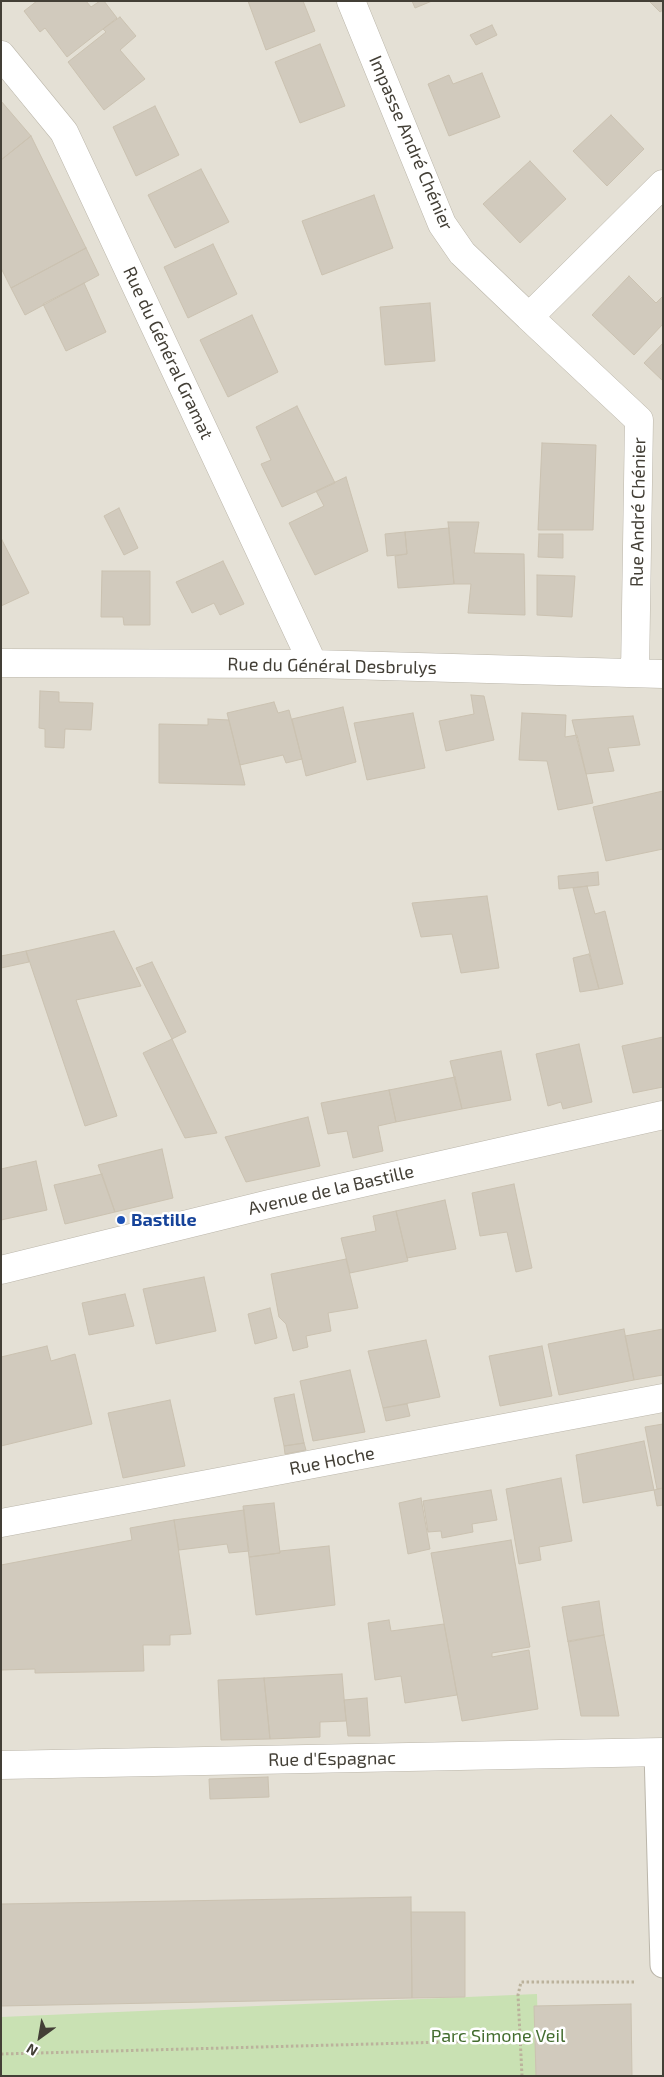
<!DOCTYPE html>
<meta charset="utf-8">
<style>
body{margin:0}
#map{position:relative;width:664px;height:2077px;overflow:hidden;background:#f1eee6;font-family:"Exo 2",sans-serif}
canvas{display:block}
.frame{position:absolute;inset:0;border:2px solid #433f36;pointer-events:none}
.north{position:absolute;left:15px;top:2012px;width:50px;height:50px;-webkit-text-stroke:4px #fff;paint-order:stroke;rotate:212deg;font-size:14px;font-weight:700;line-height:20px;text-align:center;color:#433f36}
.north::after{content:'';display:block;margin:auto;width:18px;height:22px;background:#433f36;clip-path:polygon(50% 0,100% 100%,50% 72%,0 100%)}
</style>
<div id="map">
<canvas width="664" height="2077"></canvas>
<div class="frame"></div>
<div class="north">N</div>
</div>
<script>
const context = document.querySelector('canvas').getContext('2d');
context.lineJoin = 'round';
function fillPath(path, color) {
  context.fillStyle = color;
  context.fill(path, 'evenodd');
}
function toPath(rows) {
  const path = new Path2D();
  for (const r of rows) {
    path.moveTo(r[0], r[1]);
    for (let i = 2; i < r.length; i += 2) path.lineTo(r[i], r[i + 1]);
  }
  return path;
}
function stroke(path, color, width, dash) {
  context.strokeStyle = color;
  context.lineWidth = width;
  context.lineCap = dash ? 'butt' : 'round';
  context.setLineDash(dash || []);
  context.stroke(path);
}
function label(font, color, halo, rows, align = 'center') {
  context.font = font + ' "Exo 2",sans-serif';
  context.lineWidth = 5;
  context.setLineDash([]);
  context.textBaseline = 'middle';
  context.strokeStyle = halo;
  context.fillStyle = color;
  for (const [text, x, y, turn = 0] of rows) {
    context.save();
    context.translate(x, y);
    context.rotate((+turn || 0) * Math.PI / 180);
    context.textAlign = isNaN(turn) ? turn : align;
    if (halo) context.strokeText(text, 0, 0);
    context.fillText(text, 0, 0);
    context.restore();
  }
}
const residential = toPath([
 [1,1,663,1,663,2076,1,2076]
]);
const green = toPath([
 [537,1994,539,2076,1,2076,1,2017]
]);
const building = toPath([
 [37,1,86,1,91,7,100,1,104,1,117,18,67,57,45,28,40,32,24,11,37,1],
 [248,1,303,1,315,31,266,50,248,1],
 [412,1,432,1,415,8,412,1],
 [649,1,663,1,663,10,660,12,649,1],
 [120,17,136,36,120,50,145,79,104,110,68,62,106,32,103,29,120,17],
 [492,25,497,35,476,45,470,35,492,25],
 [320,44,345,106,300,123,275,62,320,44],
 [482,73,500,117,449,136,428,84,449,75,453,84,482,73],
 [1,101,31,136,1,160,1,101],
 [155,106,179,155,136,176,113,127,155,106],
 [611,115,644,149,607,186,573,151,611,115],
 [31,136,86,248,11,288,1,268,1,160,31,136],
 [530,161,566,199,520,243,483,204,530,161],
 [201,169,229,222,175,248,148,195,201,169],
 [374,195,393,248,322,275,302,221,374,195],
 [213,244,237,294,188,318,164,267,213,244],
 [86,248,99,275,25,315,11,288,86,248],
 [629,276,656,303,663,296,663,324,634,355,592,315,629,276],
 [84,283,106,332,66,351,43,304,84,283],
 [430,303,435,361,385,365,380,307,430,303],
 [252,315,278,372,228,397,200,340,252,315],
 [663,343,663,381,644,363,663,343],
 [297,406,335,483,282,507,261,464,271,460,256,427,297,406],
 [542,443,596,445,593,530,538,530,542,443],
 [346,477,368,551,315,575,289,523,324,506,316,491,346,477],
 [119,508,138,548,124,555,104,516,119,508],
 [448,522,479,522,474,553,524,554,525,615,468,613,471,584,454,584,448,522],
 [449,528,454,584,398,588,395,556,407,554,405,532,449,528],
 [405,532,407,554,387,556,385,534,405,532],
 [539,534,563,534,563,558,538,557,539,534],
 [2,540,29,593,1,606,1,541,2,540],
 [223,561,244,604,220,615,214,603,192,613,176,582,223,561],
 [102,571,150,571,150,625,124,625,123,617,101,617,102,571],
 [537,575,575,576,572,617,537,615,537,575],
 [40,691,59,692,59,702,93,703,91,730,65,729,64,748,45,747,45,729,39,728,40,691],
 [471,695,484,696,494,740,446,751,439,721,474,714,471,695],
 [274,702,278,713,289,710,302,759,286,763,283,755,240,765,227,713,274,702],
 [343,707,356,762,306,776,292,719,343,707],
 [413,713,425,768,367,780,354,723,413,713],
 [522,713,566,715,565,737,577,735,593,803,558,810,547,761,519,760,522,713],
 [633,716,640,745,608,748,614,771,586,774,572,720,633,716],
 [208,719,229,720,245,785,159,783,159,724,208,725,208,719],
 [663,791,663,849,606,861,593,807,663,791],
 [598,872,599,885,559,889,558,876,598,872],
 [587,886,595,914,605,911,623,984,599,989,573,888,587,886],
 [487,896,499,968,461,973,452,934,421,937,412,903,487,896],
 [114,931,141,986,76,1000,117,1116,85,1126,26,951,114,931],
 [26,951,29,962,1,968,1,956,26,951],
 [589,954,599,989,580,992,573,958,589,954],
 [152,962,186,1032,172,1039,136,968,152,962],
 [663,1037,663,1087,633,1093,622,1046,663,1037],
 [172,1039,181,1058,217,1133,185,1138,143,1053,172,1039],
 [579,1044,592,1102,563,1109,561,1102,548,1106,536,1054,579,1044],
 [501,1051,511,1100,462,1109,450,1061,501,1051],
 [455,1077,462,1109,396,1122,389,1090,455,1077],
 [389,1090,396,1122,378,1126,383,1151,353,1158,347,1131,328,1134,321,1103,389,1090],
 [308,1117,320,1166,246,1182,225,1137,308,1117],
 [162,1149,173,1198,115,1212,98,1165,162,1149],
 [36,1161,47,1210,1,1220,1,1169,36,1161],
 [102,1174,115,1212,65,1224,54,1185,102,1174],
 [514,1184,532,1268,516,1272,507,1232,480,1236,472,1193,514,1184],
 [445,1200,456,1249,407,1258,396,1211,445,1200],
 [396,1211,408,1261,350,1273,341,1238,376,1231,373,1216,396,1211],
 [346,1259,358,1308,328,1313,331,1331,306,1336,308,1347,293,1351,286,1324,279,1317,271,1274,346,1259],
 [204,1277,216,1331,156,1344,143,1289,204,1277],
 [125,1294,134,1326,89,1335,82,1303,125,1294],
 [270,1308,277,1338,255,1344,248,1314,270,1308],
 [624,1329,634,1380,559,1395,548,1344,624,1329],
 [663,1329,663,1375,634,1380,625,1336,663,1329],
 [426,1340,440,1397,383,1408,368,1351,426,1340],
 [47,1346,51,1361,75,1354,92,1424,1,1446,1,1357,47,1346],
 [542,1346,552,1396,500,1406,489,1356,542,1346],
 [350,1370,365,1432,313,1441,300,1381,350,1370],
 [294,1394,304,1443,284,1446,274,1398,294,1394],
 [170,1400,185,1466,123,1478,108,1413,170,1400],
 [407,1404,410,1416,386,1421,383,1408,407,1404],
 [663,1424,663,1488,657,1489,645,1427,663,1424],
 [644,1441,654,1490,583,1503,576,1455,644,1441],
 [304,1443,306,1450,285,1454,284,1446,304,1443],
 [561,1478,572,1541,539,1547,541,1560,519,1564,506,1489,561,1478],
 [663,1488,663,1505,657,1506,654,1490,663,1488],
 [491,1490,497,1520,472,1524,473,1532,442,1538,441,1531,428,1532,423,1501,491,1490],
 [421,1498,430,1549,408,1554,399,1503,421,1498],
 [274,1503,280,1553,249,1557,243,1506,274,1503],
 [244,1510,249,1551,229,1553,227,1544,179,1550,174,1520,244,1510],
 [174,1520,191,1634,170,1635,170,1645,143,1645,144,1671,35,1673,35,1669,1,1670,1,1565,132,1540,130,1528,174,1520],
 [511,1540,530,1647,492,1653,492,1657,529,1650,538,1709,462,1721,431,1553,511,1540],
 [329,1546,335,1605,256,1615,249,1557,280,1553,280,1551,329,1546],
 [599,1601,604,1635,568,1642,562,1607,599,1601],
 [389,1620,391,1631,444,1624,457,1695,405,1703,401,1676,375,1680,368,1623,389,1620],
 [604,1635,619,1716,581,1716,568,1641,604,1635],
 [342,1674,346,1721,320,1722,320,1737,270,1739,264,1678,342,1674],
 [264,1678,270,1739,221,1740,218,1680,264,1678],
 [367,1698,370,1736,348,1736,344,1700,367,1698],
 [268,1777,269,1797,210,1799,209,1779,268,1777],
 [411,1897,412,1998,1,2006,1,1904,411,1897],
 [411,1912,465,1912,465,1997,412,1998,411,1912],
 [631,2004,632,2076,536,2076,534,2006,631,2004]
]);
const path = toPath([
 [1,2054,520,2040],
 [522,2076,518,1995,521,1982,634,1982]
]);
const lane = toPath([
 [657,1752,663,1965]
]);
const street = toPath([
 [351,1,442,224,462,253,529,317],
 [1,55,64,132,313,664],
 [1,663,313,664,663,674],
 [635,673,639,420,529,317,663,184],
 [1,1270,269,1204,663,1115],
 [1,1523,663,1398],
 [1,1765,663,1752]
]);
const markers = [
 [121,1220,5,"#1a4fb4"]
];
const streetNames = [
 ["Impasse André Chénier",411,143,67],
 ["Rue du Général Gramat",168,353,65],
 ["Rue André Chénier",638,512,-89],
 ["Rue du Général Desbrulys",332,666,1],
 ["Avenue de la Bastille",331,1190,-13],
 ["Rue Hoche",332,1461,-11],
 ["Rue d'Espagnac",332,1759,-1]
];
const transitNames = [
 ["Bastille",131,1220]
];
const parkNames = [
 ["Parc Simone Veil",498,2036]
];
fillPath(residential, '#e4e0d5');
fillPath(green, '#c9e1b3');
fillPath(building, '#d1cabd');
stroke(building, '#cbc2b1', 1);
stroke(lane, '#bbb6aa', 27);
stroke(street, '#bbb6aa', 29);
stroke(path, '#bbb29c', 3, [2.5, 2.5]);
stroke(lane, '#fff', 25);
stroke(street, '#fff', 28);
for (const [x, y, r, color] of markers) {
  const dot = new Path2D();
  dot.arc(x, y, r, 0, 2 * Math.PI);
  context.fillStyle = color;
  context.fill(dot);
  stroke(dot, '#fff', 2);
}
label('18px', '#433f36', '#fff', streetNames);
label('bold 18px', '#164399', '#fff', transitNames, 'left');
label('18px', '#446d30', '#fff', parkNames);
</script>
